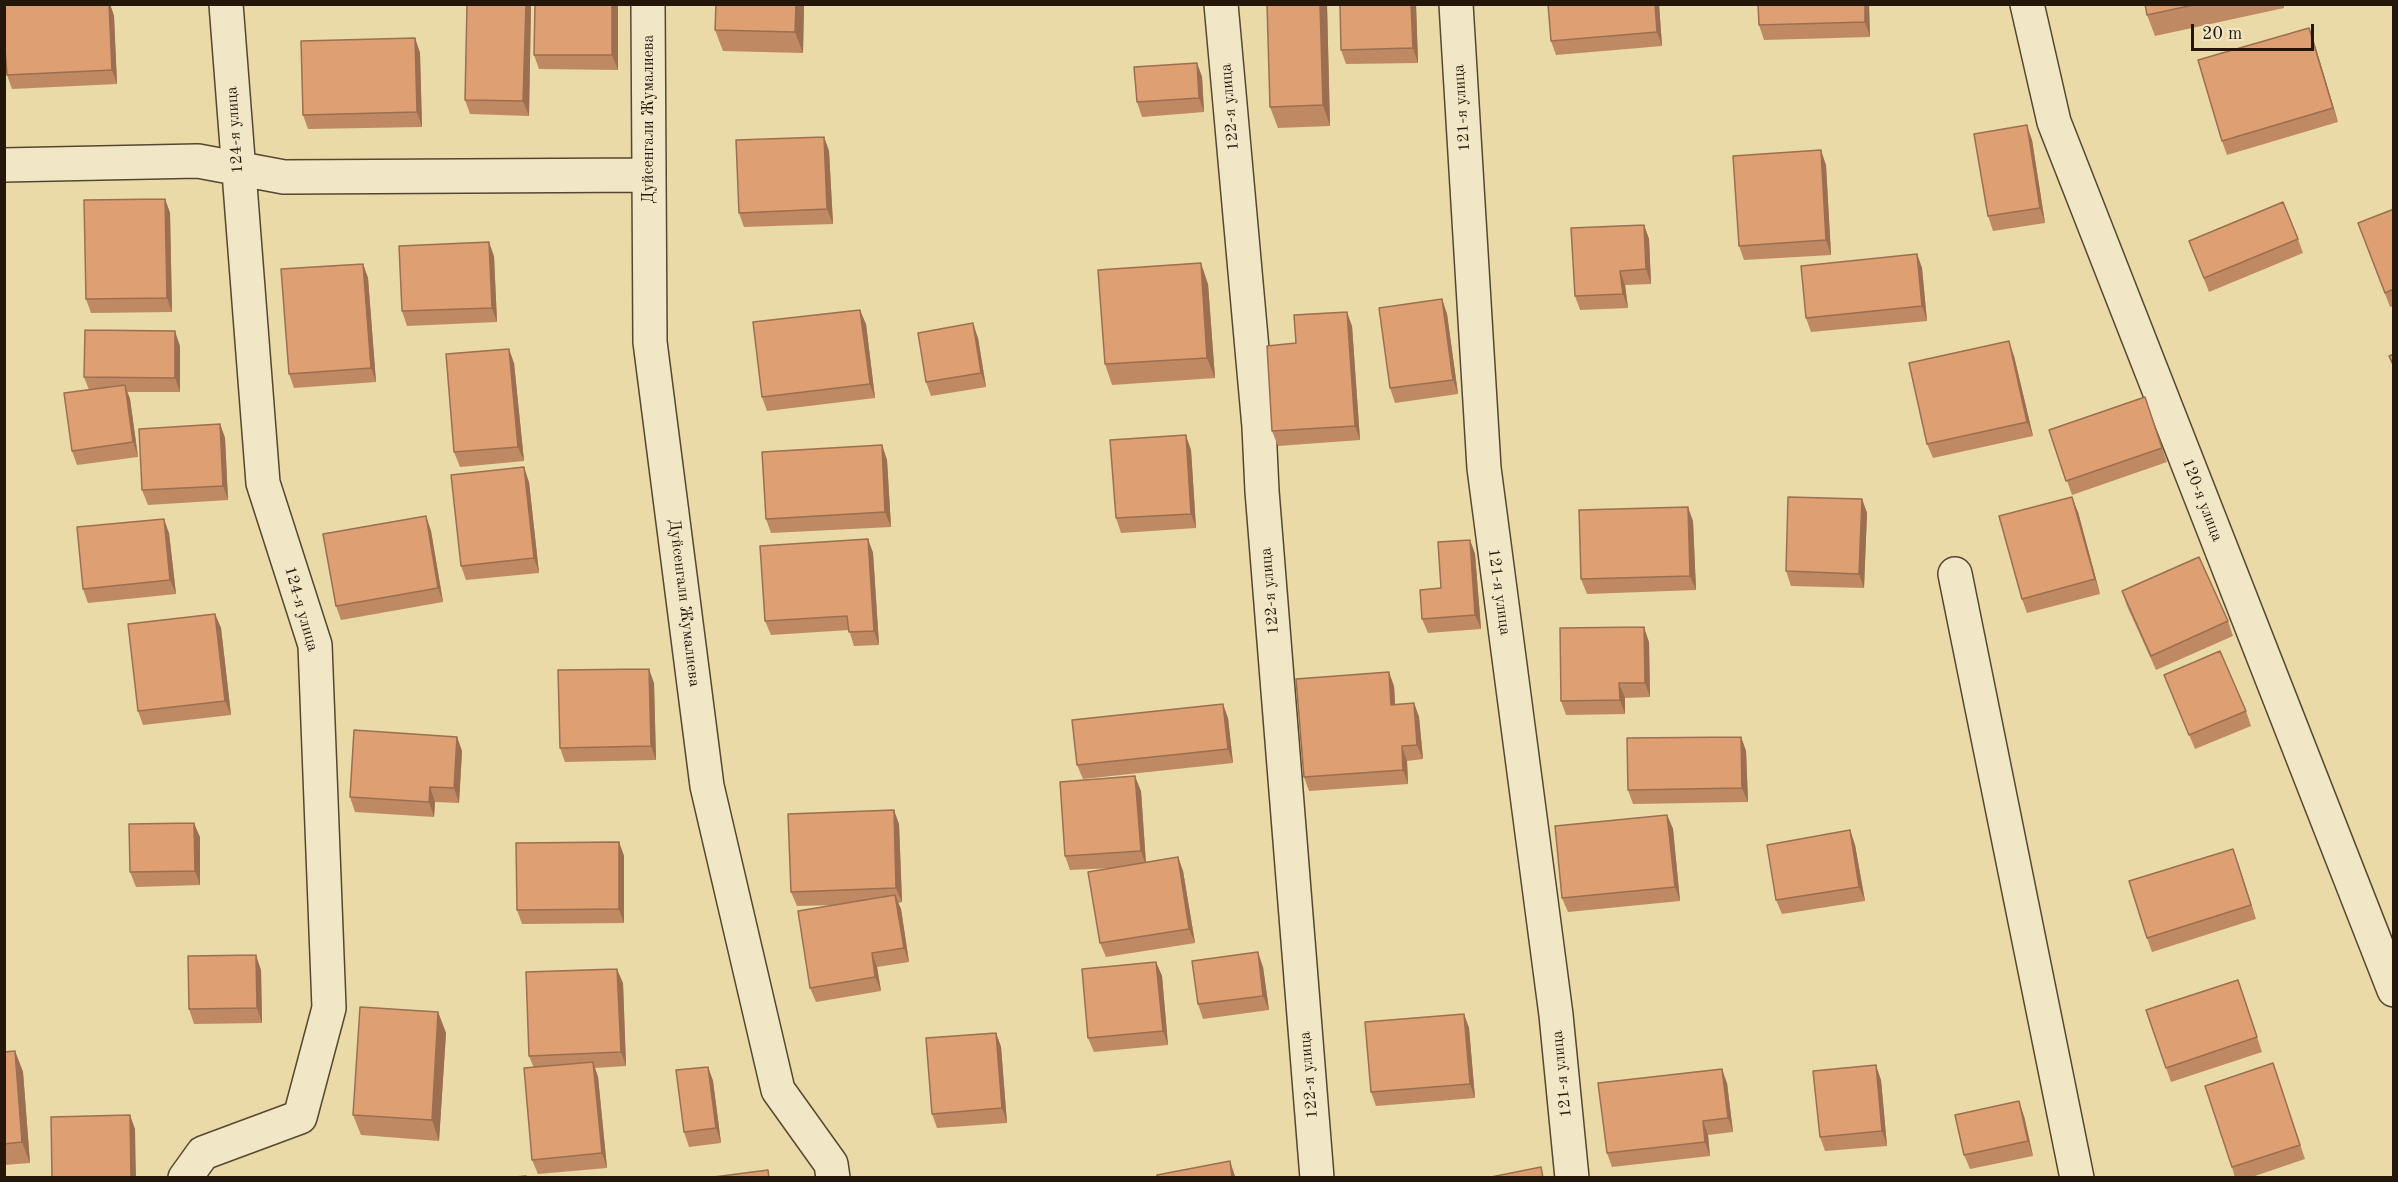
<!DOCTYPE html>
<meta charset="utf-8">
<style>
body{margin:0}
#map{position:relative;width:2398px;height:1182px;overflow:hidden;background:#e9daa7;font-family:"Old Standard TT",serif}
canvas{display:block}
.frame{position:absolute;inset:0;border:6px solid #25160a;pointer-events:none}
.scale{position:absolute;left:2191px;top:24px;width:123px;height:27px;box-sizing:border-box;border:3px solid #25160a;border-top:0;padding-left:8px;font-size:18px;line-height:21px;white-space:nowrap;color:#25160a;-webkit-text-stroke:4px #f1e7c6;paint-order:stroke}
</style>
<div id="map">
<canvas width="2398" height="1182"></canvas>
<div class="frame"></div>
<div class="scale">20 m</div>
</div>
<script>
const context = document.querySelector('canvas').getContext('2d');
context.lineJoin = 'round';
function toPath(rows) {
  const path = new Path2D();
  for (const r of rows) {
    path.moveTo(r[0], r[1]);
    for (let i = 2; i < r.length; i += 2) path.lineTo(r[i], r[i + 1]);
  }
  return path;
}
function stroke(path, color, width, dash) {
  context.strokeStyle = color;
  context.lineWidth = width;
  context.lineCap = dash ? 'butt' : 'round';
  context.setLineDash(dash || []);
  context.stroke(path);
}
function fillPath(path, color) {
  context.fillStyle = color;
  context.fill(path, 'evenodd');
}
function label(font, color, halo, rows, align = 'center') {
  context.font = font + ' "Old Standard TT",serif';
  context.lineWidth = 6;
  context.setLineDash([]);
  context.textBaseline = 'middle';
  context.strokeStyle = halo;
  context.fillStyle = color;
  for (const [text, x, y, turn = 0] of rows) {
    context.save();
    context.translate(x, y);
    context.rotate((+turn || 0) * Math.PI / 180);
    context.textAlign = isNaN(turn) ? turn : align;
    if (halo) context.strokeText(text, 0, 0);
    context.fillText(text, 0, 0);
    context.restore();
  }
}
const minor = toPath([
 [648,4,650,342,707,786,778,1090,831,1164,833,1178],
 [1221,4,1259,427,1262,491,1317,1178],
 [1456,4,1484,468,1556,1015,1572,1178],
 [2027,4,2054,122,2394,990],
 [4,165,198,161,284,177,649,175],
 [1955,574,2077,1178],
 [185,1178,203,1153,300,1117,329,1008,315,645,263,483,226,4]
]);
const wall = toPath([
 [4,4,110,4,114,16,117,84,12,89,7,75],
 [467,4,531,4,529,116,470,114,465,100],
 [618,4,618,70,539,69,534,55],
 [716,4,804,4,803,53,723,51,715,30],
 [1327,4,1330,126,1278,128,1270,107],
 [1340,4,1416,4,1418,63,1346,64,1341,50],
 [1659,4,1662,46,1556,55,1551,41],
 [1758,4,1869,4,1870,37,1764,40,1759,25],
 [2145,4,2284,4,2284,8,2155,36,2147,15],
 [415,38,420,53,422,127,308,129,303,115],
 [2314,42,2338,122,2227,155,2222,141],
 [1197,63,1202,77,1204,112,1142,117,1137,102],
 [824,137,829,151,833,224,744,227,739,213],
 [2032,140,2045,223,1993,231,1988,216],
 [1826,165,1831,255,1744,260,1739,246],
 [165,199,170,213,172,312,91,313,86,299],
 [2394,209,2394,306,2390,307,2358,223],
 [1644,225,1649,239,1651,284,1625,285,1628,308,1580,310,1575,296],
 [2298,239,2303,253,2209,292,2189,241],
 [1917,254,1922,268,1927,321,1811,332,1806,318],
 [494,256,497,322,407,326,402,311],
 [363,264,368,278,376,382,294,388,289,374],
 [1208,284,1215,378,1112,385,1105,364],
 [1442,299,1447,314,1458,394,1395,403,1390,388],
 [866,324,875,398,767,411,762,397],
 [1352,326,1360,440,1278,446,1272,431,1296,343],
 [978,338,986,387,931,396,926,382],
 [180,346,180,392,127,392,130,399,138,457,77,465,72,451,89,390,84,377],
 [2014,356,2033,436,1933,458,1927,444],
 [514,363,524,461,460,467,454,452],
 [2145,397,2167,462,2072,495,2049,430],
 [220,424,225,438,228,500,148,505,142,490],
 [882,445,887,460,891,527,771,533,766,519],
 [1191,450,1196,528,1121,533,1116,518],
 [529,482,539,573,466,580,461,566],
 [1862,499,1867,513,1864,588,1791,586,1786,571],
 [2078,512,2100,594,2027,613,2022,599],
 [426,516,431,531,443,602,341,620,336,606],
 [1693,521,1696,590,1587,594,1581,579],
 [169,533,176,594,88,603,83,589],
 [868,539,873,553,879,645,854,646,849,630,771,635,765,621],
 [1470,540,1475,554,1481,629,1428,633,1422,619],
 [2122,591,2228,621,2233,636,2156,670,2127,606],
 [215,614,221,628,231,715,143,725,138,711],
 [1649,642,1650,697,1625,698,1625,714,1566,715,1561,701],
 [2164,675,2246,711,2251,726,2195,749],
 [654,683,656,760,565,762,560,748],
 [1394,686,1395,704,1414,703,1419,717,1423,759,1407,761,1408,784,1309,791,1304,777],
 [1228,718,1233,763,1083,779,1077,765],
 [457,737,462,751,459,803,435,802,434,817,355,812,350,797],
 [1741,737,1746,751,1748,802,1633,804,1628,790],
 [1141,791,1146,862,1178,857,1183,871,1195,943,1106,957,1100,943,1113,868,1070,870,1065,856],
 [1667,815,1673,829,1680,901,1568,912,1562,898],
 [899,824,902,902,898,903,901,909,909,962,877,967,881,991,816,1002,810,988,834,905,797,906,791,892],
 [1850,830,1855,845,1865,901,1782,914,1776,900],
 [200,837,200,885,136,887,130,872],
 [619,842,624,856,624,923,522,924,517,910],
 [2238,863,2256,919,2152,952,2147,938],
 [1156,962,1162,976,1168,1045,1094,1052,1088,1038],
 [1263,967,1269,1010,1203,1019,1198,1004],
 [261,970,262,1023,194,1024,189,1009],
 [623,983,626,1066,595,1068,598,1077,607,1168,538,1174,532,1160,534,1068,529,1056],
 [2243,994,2262,1052,2171,1082,2146,1010],
 [438,1012,446,1033,439,1141,361,1135,353,1115],
 [1464,1014,1469,1028,1475,1098,1376,1106,1371,1092],
 [996,1033,1001,1047,1007,1123,937,1128,932,1114],
 [15,1051,23,1072,30,1163,4,1165,4,1052],
 [708,1067,713,1081,721,1143,689,1147,684,1132],
 [2278,1078,2305,1159,2249,1178,2235,1178,2232,1167],
 [1881,1080,1887,1146,1825,1151,1820,1137],
 [1727,1083,1733,1132,1708,1135,1710,1156,1612,1167,1607,1153],
 [2024,1116,2033,1156,1970,1169,1964,1155]
]);
const shadedWall = toPath([
 [109,4,110,4,114,16,117,84,112,70],
 [526,4,531,4,529,116,523,101],
 [612,4,618,4,618,70,612,55],
 [796,4,804,4,803,53,795,32],
 [1320,4,1327,4,1330,126,1323,105],
 [1411,4,1416,4,1418,63,1413,48],
 [1655,4,1659,4,1662,46,1657,32],
 [1865,4,1869,4,1870,37,1865,22],
 [2309,28,2314,42,2338,122,2333,108],
 [415,38,420,53,422,127,417,112],
 [1197,63,1202,77,1204,112,1199,98],
 [2027,125,2032,140,2045,223,2040,208],
 [824,137,829,151,833,224,827,209],
 [1821,150,1826,165,1831,255,1826,240],
 [165,199,170,213,172,312,167,298],
 [1644,225,1649,239,1651,284,1646,269],
 [489,242,494,256,497,322,492,308],
 [1917,254,1922,268,1927,321,1922,306],
 [1201,263,1208,284,1215,378,1207,358],
 [363,264,368,278,376,382,371,368],
 [1620,271,1625,285,1628,308,1623,294],
 [1442,299,1447,314,1458,394,1453,380],
 [860,310,866,324,875,398,870,384],
 [1347,312,1352,326,1360,440,1355,426],
 [973,323,978,338,986,387,981,373],
 [175,331,180,346,180,392,175,378],
 [2009,341,2014,356,2033,436,2027,422],
 [509,349,514,363,524,461,518,447],
 [125,385,130,399,138,457,133,442],
 [220,424,225,438,228,500,223,486],
 [1186,435,1191,450,1196,528,1191,514],
 [882,445,887,460,891,527,885,512],
 [524,467,529,482,539,573,534,558],
 [2072,497,2078,512,2100,594,2095,579],
 [1862,499,1867,513,1864,588,1859,574],
 [1688,507,1693,521,1696,590,1690,576],
 [426,516,431,531,443,602,438,588],
 [164,519,169,533,176,594,170,580],
 [868,539,873,553,879,645,874,631],
 [1470,540,1475,554,1481,629,1475,615],
 [215,614,221,628,231,715,225,701],
 [1644,627,1649,642,1650,697,1645,683],
 [649,669,654,683,656,760,651,746],
 [1389,672,1394,686,1396,719,1391,705],
 [1619,683,1625,698,1625,714,1620,700],
 [1414,703,1419,717,1423,759,1417,745],
 [1223,704,1228,718,1233,763,1228,749],
 [4,718,6,722,5,779,4,778],
 [457,737,462,751,459,803,454,788],
 [1741,737,1746,751,1748,802,1742,788],
 [1402,746,1407,761,1408,784,1403,770],
 [1135,776,1141,791,1146,866,1141,851],
 [430,787,435,802,434,817,429,802],
 [894,810,899,824,902,902,896,888],
 [1667,815,1673,829,1680,901,1675,887],
 [194,823,200,837,200,885,195,871],
 [1850,830,1855,845,1865,901,1859,887],
 [619,842,624,856,624,923,619,909],
 [2233,849,2238,863,2256,919,2251,905],
 [1178,857,1183,871,1195,943,1189,929],
 [895,895,901,909,909,962,904,948],
 [1258,952,1263,967,1269,1010,1263,996],
 [872,953,877,967,881,991,875,977],
 [256,955,261,970,262,1023,257,1008],
 [1156,962,1162,976,1168,1045,1163,1031],
 [617,969,623,983,626,1066,621,1052],
 [438,1012,446,1033,439,1141,432,1120],
 [1464,1014,1469,1028,1475,1098,1470,1084],
 [996,1033,1001,1047,1007,1123,1002,1108],
 [15,1051,23,1072,30,1163,22,1142],
 [593,1062,598,1077,607,1168,602,1153],
 [1876,1065,1881,1080,1887,1146,1882,1131],
 [708,1067,713,1081,721,1143,716,1128],
 [1722,1069,1727,1083,1733,1132,1728,1118],
 [2019,1101,2024,1116,2033,1156,2028,1141],
 [130,1115,135,1129,136,1178,131,1178],
 [1703,1121,1708,1135,1710,1156,1705,1142],
 [1230,1161,1235,1176,1235,1178,1232,1178]
]);
const building = toPath([
 [4,4,109,4,112,70,7,75,4,36,4,4],
 [467,4,526,4,523,101,465,100,467,4],
 [535,4,612,4,612,55,534,55,535,4],
 [716,4,796,4,795,32,715,30,716,4],
 [1267,4,1320,4,1323,105,1270,107,1267,4],
 [1340,4,1411,4,1413,48,1341,50,1340,4],
 [1548,4,1655,4,1657,32,1551,41,1548,4],
 [1758,4,1865,4,1865,22,1759,25,1758,4],
 [2145,4,2198,4,2147,15,2145,4],
 [2309,28,2333,108,2222,141,2198,60,2309,28],
 [415,38,417,112,303,115,301,41,415,38],
 [1197,63,1199,98,1137,102,1134,67,1197,63],
 [2027,125,2040,208,1988,216,1974,134,2027,125],
 [824,137,827,209,739,213,736,140,824,137],
 [1821,150,1826,240,1739,246,1733,156,1821,150],
 [165,199,167,298,86,299,84,200,165,199],
 [2283,202,2298,239,2204,278,2189,241,2283,202],
 [2394,209,2394,289,2385,293,2358,223,2394,209],
 [1644,225,1646,269,1620,271,1623,294,1575,296,1571,228,1644,225],
 [489,242,492,308,402,311,399,246,489,242],
 [1917,254,1922,306,1806,318,1801,266,1917,254],
 [1201,263,1207,358,1105,364,1098,270,1201,263],
 [363,264,371,368,289,374,281,269,363,264],
 [1442,299,1453,380,1390,388,1379,308,1442,299],
 [860,310,870,384,762,397,753,322,860,310],
 [1347,312,1355,426,1272,431,1267,346,1296,343,1294,315,1347,312],
 [973,323,981,373,926,382,918,333,973,323],
 [85,330,175,331,175,378,84,377,85,330],
 [2009,341,2027,422,1927,444,1909,363,2009,341],
 [509,349,518,447,454,452,446,354,509,349],
 [2394,354,2394,367,2389,356,2394,354],
 [125,385,133,442,72,451,64,393,125,385],
 [2145,397,2162,448,2066,481,2049,430,2145,397],
 [220,424,223,486,142,490,139,429,220,424],
 [1186,435,1191,514,1116,518,1110,440,1186,435],
 [882,445,885,512,766,519,762,452,882,445],
 [524,467,534,558,461,566,451,475,524,467],
 [1788,497,1862,499,1859,574,1786,571,1788,497],
 [2072,497,2095,579,2022,599,1999,516,2072,497],
 [1688,507,1690,576,1581,579,1579,510,1688,507],
 [426,516,438,588,336,606,323,534,426,516],
 [164,519,170,580,83,589,77,527,164,519],
 [868,539,874,631,849,632,847,616,765,621,760,546,868,539],
 [1470,540,1475,615,1422,619,1420,590,1441,588,1438,542,1470,540],
 [2199,557,2228,621,2151,656,2122,591,2199,557],
 [215,614,225,701,138,711,128,624,215,614],
 [1644,627,1645,683,1619,683,1620,700,1561,701,1560,628,1644,627],
 [2220,651,2246,711,2189,735,2164,675,2220,651],
 [649,669,651,746,560,748,558,670,649,669],
 [1389,672,1391,705,1414,703,1417,745,1402,746,1403,770,1304,777,1296,679,1389,672],
 [1223,704,1228,749,1077,765,1072,720,1223,704],
 [354,730,457,737,454,788,430,787,429,802,350,797,354,730],
 [1741,737,1742,788,1628,790,1627,738,1741,737],
 [1135,776,1141,851,1065,856,1060,782,1135,776],
 [894,810,896,888,791,892,788,814,894,810],
 [1667,815,1675,887,1562,898,1555,826,1667,815],
 [194,823,195,871,130,872,129,824,194,823],
 [1850,830,1859,887,1776,900,1767,845,1850,830],
 [619,842,619,909,517,910,516,843,619,842],
 [2233,849,2251,905,2147,938,2129,881,2233,849],
 [1178,857,1189,929,1100,943,1088,872,1178,857],
 [895,895,904,948,872,953,875,977,810,988,798,911,895,895],
 [1258,952,1263,996,1198,1004,1192,961,1258,952],
 [256,955,257,1008,189,1009,188,956,256,955],
 [1156,962,1163,1031,1088,1038,1082,969,1156,962],
 [617,969,621,1052,529,1056,526,972,617,969],
 [2238,980,2257,1037,2166,1068,2146,1010,2238,980],
 [360,1007,438,1012,432,1120,353,1115,360,1007],
 [1464,1014,1470,1084,1371,1092,1365,1022,1464,1014],
 [996,1033,1002,1108,932,1114,926,1038,996,1033],
 [15,1051,22,1142,4,1144,4,1052,15,1051],
 [593,1062,602,1153,532,1160,524,1068,593,1062],
 [2273,1063,2300,1145,2232,1167,2205,1086,2273,1063],
 [1876,1065,1882,1131,1820,1137,1813,1071,1876,1065],
 [708,1067,716,1128,684,1132,676,1070,708,1067],
 [1722,1069,1728,1118,1703,1121,1705,1142,1607,1153,1598,1083,1722,1069],
 [2019,1101,2028,1141,1964,1155,1955,1115,2019,1101],
 [130,1115,131,1178,52,1178,51,1117,130,1115],
 [1230,1161,1232,1178,1157,1178,1157,1175,1230,1161],
 [1541,1167,1543,1178,1486,1178,1541,1167],
 [768,1170,769,1178,706,1178,768,1170],
 [526,1176,526,1178,504,1178,526,1176]
]);
const streetNames = [
 ["122-я улица",1230,107,-95],
 ["121-я улица",1462,108,-94],
 ["Дуйсенгали Жумалиева",649,119,-90],
 ["124-я улица",235,130,-94],
 ["120-я улица",2202,500,69],
 ["122-я улица",1270,591,-95],
 ["121-я улица",1499,592,82],
 ["Дуйсенгали Жумалиева",684,603,83],
 ["124-я улица",301,609,74],
 ["121-я улица",1562,1074,-96],
 ["122-я улица",1309,1075,-95]
];
stroke(minor, '#564731', 36);
stroke(minor, '#f1e7c6', 33);
fillPath(wall, '#bf8963');
fillPath(shadedWall, '#9b6f50');
fillPath(building, '#de9f73');
stroke(building, '#9b6f50', 1.5);
label('16px', '#25160a', '#f1e7c6', streetNames);
</script>
